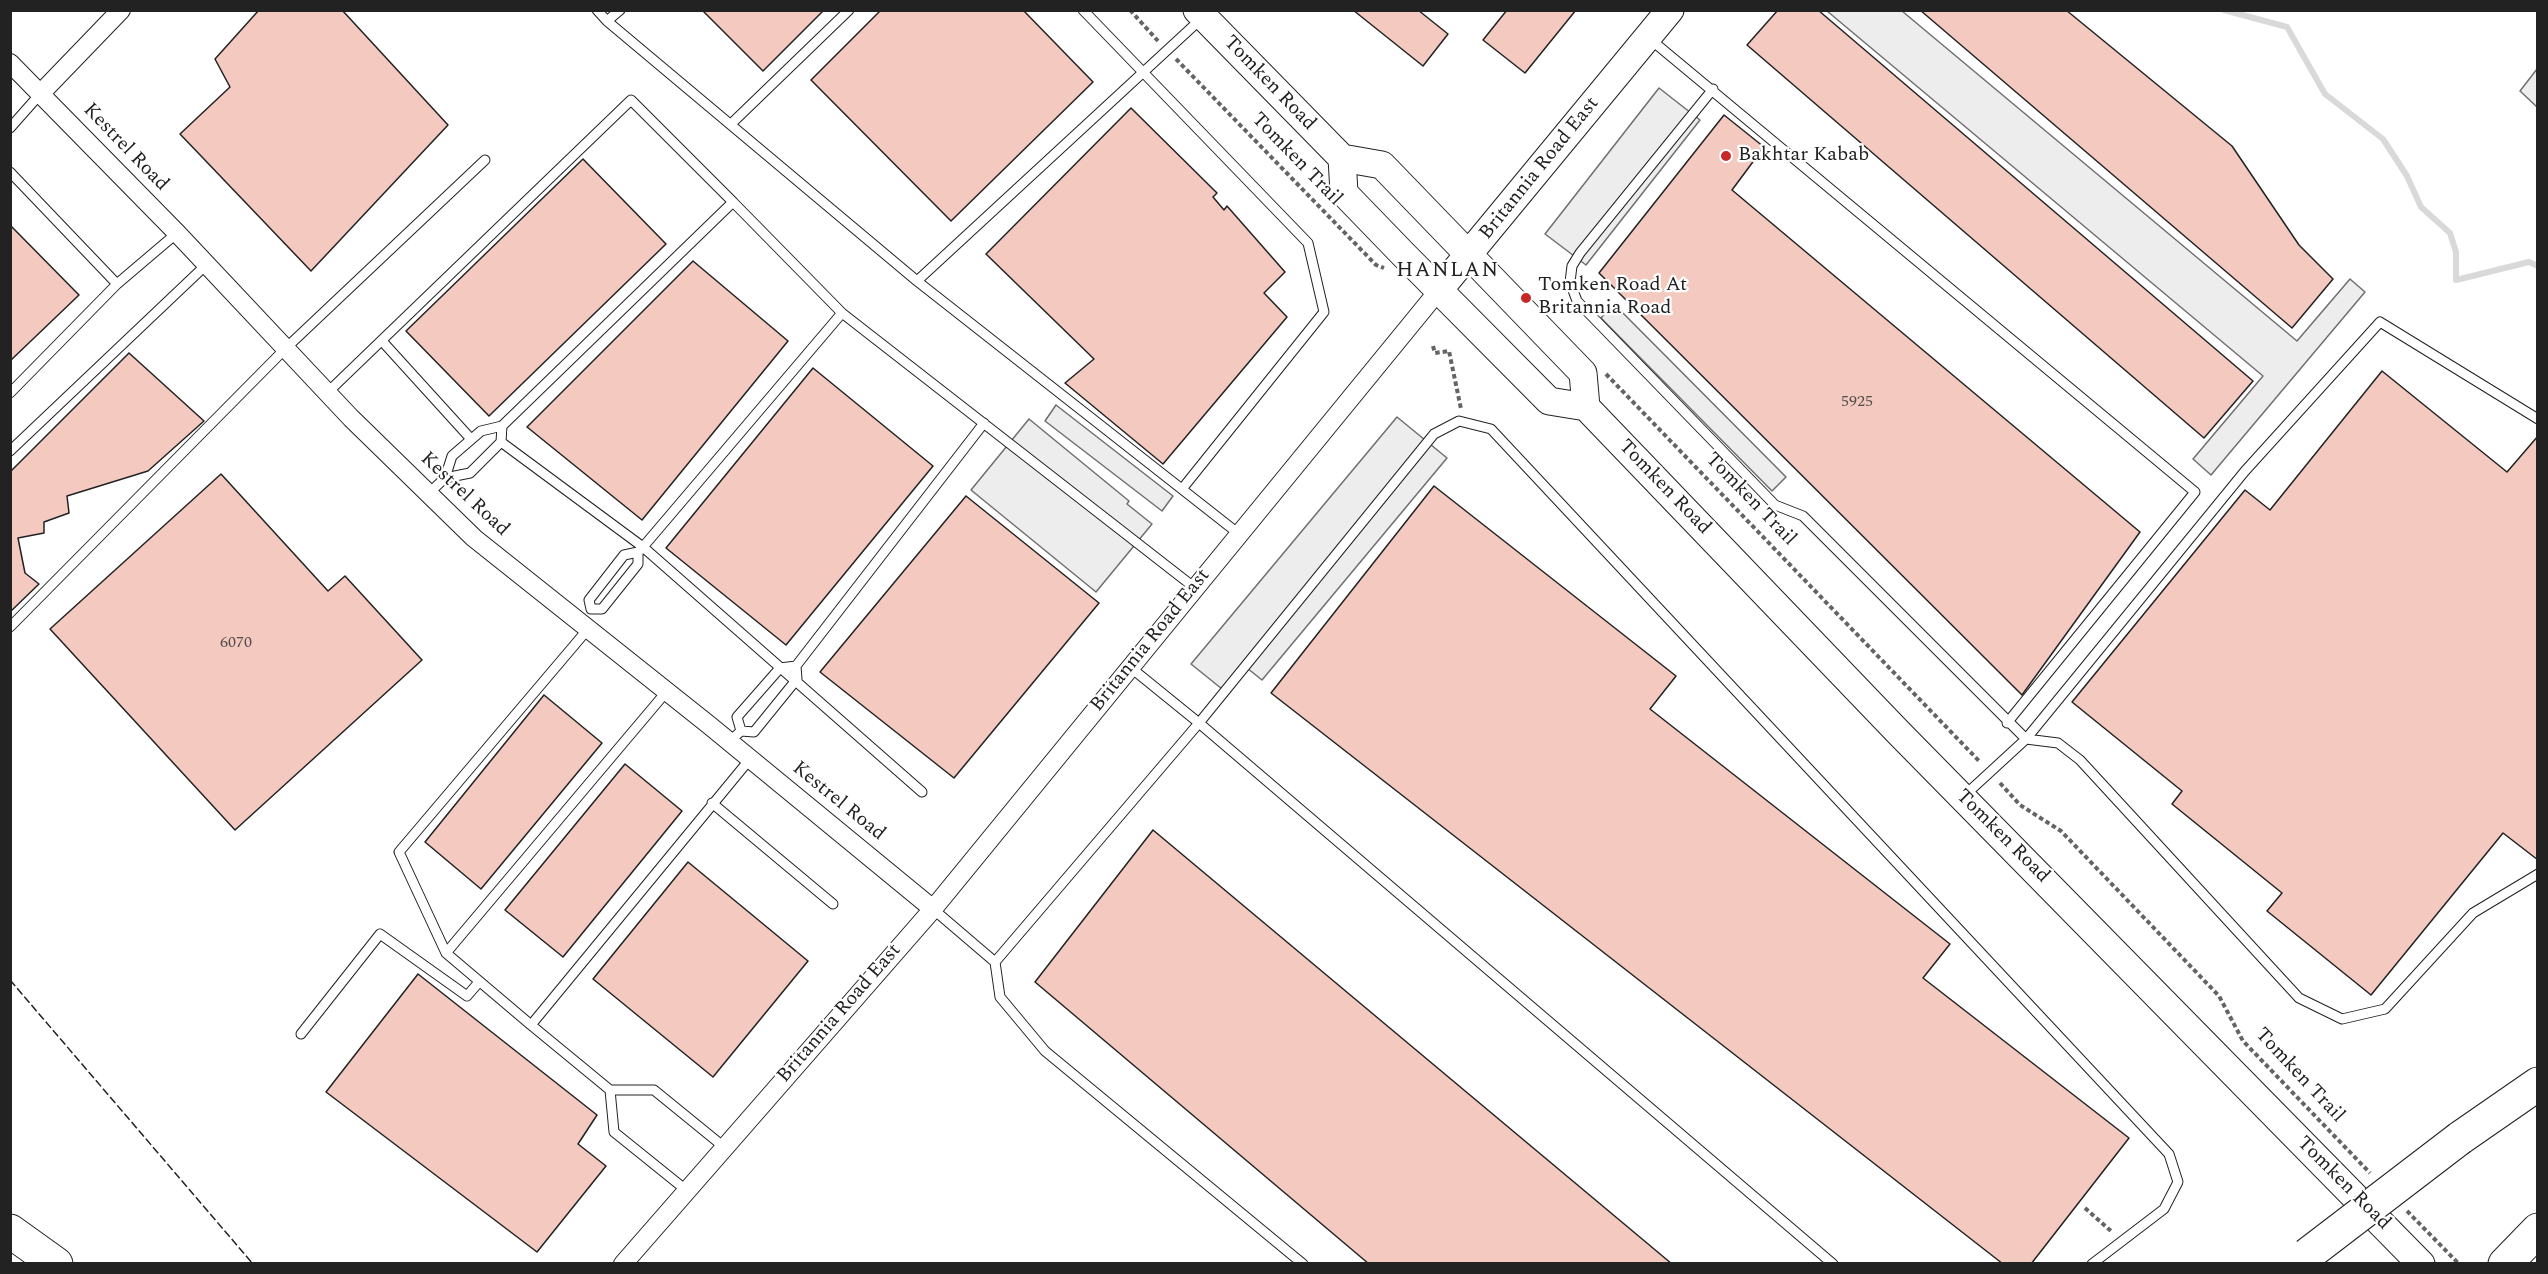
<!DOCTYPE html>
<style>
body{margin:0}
#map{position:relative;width:2548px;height:1274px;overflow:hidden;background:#fff;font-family:Spectral,serif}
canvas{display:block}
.frame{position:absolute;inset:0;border:12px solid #222;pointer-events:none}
</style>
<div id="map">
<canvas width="2548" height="1274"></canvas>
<div class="frame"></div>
</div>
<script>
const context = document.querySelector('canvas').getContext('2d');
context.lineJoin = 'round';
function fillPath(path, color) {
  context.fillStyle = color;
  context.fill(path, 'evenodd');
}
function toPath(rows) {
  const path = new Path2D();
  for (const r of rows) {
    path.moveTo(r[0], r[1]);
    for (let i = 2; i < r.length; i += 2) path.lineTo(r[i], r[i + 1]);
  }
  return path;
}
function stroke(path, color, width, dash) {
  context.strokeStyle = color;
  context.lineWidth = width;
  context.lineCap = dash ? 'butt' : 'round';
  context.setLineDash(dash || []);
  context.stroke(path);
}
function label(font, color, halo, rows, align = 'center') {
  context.font = font + ' Spectral,serif';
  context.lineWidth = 4.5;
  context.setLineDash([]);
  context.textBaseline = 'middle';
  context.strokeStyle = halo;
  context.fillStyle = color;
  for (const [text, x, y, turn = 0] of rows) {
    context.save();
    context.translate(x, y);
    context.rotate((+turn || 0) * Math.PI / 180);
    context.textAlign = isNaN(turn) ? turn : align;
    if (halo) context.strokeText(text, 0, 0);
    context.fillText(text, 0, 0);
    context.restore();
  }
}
const parking = toPath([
 [1827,11,1902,11,2297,341,2350,279,2365,292,2211,475,2193,459,2263,376,1827,11],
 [2537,69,2537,107,2520,91,2537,69],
 [1659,88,1700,120,1586,265,1545,234,1659,88],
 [1614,304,1786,477,1772,491,1601,318,1614,304],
 [1056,405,1173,496,1162,511,1045,421,1056,405],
 [1397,417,1447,458,1262,680,1247,668,1227,693,1191,664,1397,417],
 [1029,419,1129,501,1127,504,1152,524,1096,592,971,490,1029,419]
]);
const stream = toPath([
 [2224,10,2287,27,2325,94,2383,139,2407,176,2421,207,2450,233,2456,252,2456,280,2529,262,2538,266]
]);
const building = toPath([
 [259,10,342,10,448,125,311,271,180,134,230,87,215,59,259,10],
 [702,10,824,10,763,71,702,10],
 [881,10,1023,10,1093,82,951,221,811,80,881,10],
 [1353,10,1418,10,1448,34,1423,66,1353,10],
 [1507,10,1576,10,1525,73,1483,40,1507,10],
 [1778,10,1818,10,2253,381,2204,438,1747,45,1778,10],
 [1920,10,2066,10,2232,146,2299,245,2333,279,2292,328,1920,10],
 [1131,108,1217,193,1213,197,1224,210,1227,206,1285,272,1264,293,1287,317,1163,464,1065,383,1094,359,986,254,1131,108],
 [1724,115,1764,147,1732,190,2140,532,2022,695,1599,273,1724,115],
 [583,159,666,244,489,416,406,331,583,159],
 [10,225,79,295,10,361,10,225],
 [693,261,788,341,642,520,527,427,693,261],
 [129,353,204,421,148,471,67,496,69,513,44,522,44,533,18,538,25,573,39,584,10,612,10,472,129,353],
 [813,368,933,466,786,645,666,548,813,368],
 [2382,371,2507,472,2538,436,2538,860,2503,833,2371,995,2267,911,2282,893,2172,804,2182,791,2072,702,2245,490,2270,510,2382,371],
 [221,474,328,591,345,576,422,660,235,830,50,629,221,474],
 [1434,486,1676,676,1650,709,1950,944,1923,978,2129,1138,2031,1264,2003,1264,1271,693,1434,486],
 [966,496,1099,603,954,778,820,672,966,496],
 [544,695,602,743,481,889,425,842,544,695],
 [625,764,682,811,563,957,505,910,625,764],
 [1153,830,1672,1264,1369,1264,1035,982,1153,830],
 [688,862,808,961,713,1077,593,979,688,862],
 [418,974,597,1115,578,1144,606,1166,537,1252,326,1092,418,974]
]);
const path = toPath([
 [1130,10,1158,41],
 [1176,59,1376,265,1384,268],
 [1433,346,1435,353,1449,351,1461,409],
 [1606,374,1980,762],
 [2000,783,2020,805,2061,831,2219,996,2243,1041,2370,1173],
 [2085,1208,2111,1231],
 [2407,1211,2459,1264]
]);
const lane = toPath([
 [597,10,607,21,620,10],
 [1083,10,1308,243,1324,312,1182,489],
 [607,21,917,281,1239,534],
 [1650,39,2195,492,2007,723],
 [1713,89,1580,253,1572,266,1570,282,1577,301,1775,505,1803,516,2026,739,2058,743,2080,760,2299,998,2342,1019,2385,1009,2473,913,2538,874],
 [732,123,849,10],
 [10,128,41,93],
 [10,172,117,284,177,233],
 [733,202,842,313,1195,588],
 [917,281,1202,18],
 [382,341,471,439],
 [10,393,117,284],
 [327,393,631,100,733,202,502,426],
 [501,442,643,547,842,313],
 [10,451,206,265],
 [428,494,445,478,452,456,481,431,502,426,501,442,470,473,445,478],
 [638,552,638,564,602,609,591,609,589,600,624,555,638,552,643,547,922,792],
 [10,627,285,349,485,160],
 [796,666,984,423],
 [1130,667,1199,723,1434,434,1459,421,1491,429,2169,1154,2178,1182,2164,1209,2092,1264],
 [667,691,446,953,531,1025,750,759],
 [730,741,741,731,754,732,797,679,796,666,780,668,737,717,741,731],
 [1964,796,2026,739,2245,471,2380,322,2538,419],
 [712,803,833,904],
 [933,909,995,962,1000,997,1045,1051,1303,1264],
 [446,953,399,852,588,629],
 [995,962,1199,723,1833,1264],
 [531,1025,610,1090],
 [301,1034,380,934,467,996,479,982],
 [686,1190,614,1132,610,1090,654,1090,724,1147]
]);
const street = toPath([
 [10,63,177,233,351,418,474,538,709,725,933,909],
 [41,93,121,10],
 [623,1264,933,909,1439,290]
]);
const secondary = toPath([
 [1197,10,1342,158,1382,165,1583,373,1586,407],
 [1342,158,1344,193,1403,254,1549,401,1586,407,1898,732,2421,1264],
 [1439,290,1670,10]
]);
const highway = toPath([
 [2460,1138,2538,1084],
 [10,1231,56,1264],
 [2505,1264,2538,1230]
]);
const highwayBridge = toPath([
 [2307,1255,2460,1138]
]);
const fence = toPath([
 [10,980,253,1264]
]);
const markers = [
 [1726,156,6,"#c62828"],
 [1526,298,6,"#c62828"]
];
const numberNames = [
 ["5925",1857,403],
 ["6070",236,644]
];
const streetNames = [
 ["Tomken Road",1269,84,46],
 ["Kestrel Road",125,148,46],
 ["Tomken Trail",1296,160,46],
 ["Britannia Road East",1540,169,-51],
 ["Tomken Road",1664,488,46],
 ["Kestrel Road",464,495,43],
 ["Tomken Trail",1750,500,46],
 ["Britannia Road East",1151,641,-51],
 ["Kestrel Road",838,802,39],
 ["Tomken Road",2002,837,45],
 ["Britannia Road East",840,1014,-49],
 ["Tomken Trail",2299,1076,47],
 ["Tomken Road",2343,1184,45]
];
const poiNames = [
 ["Bakhtar Kabab",1738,156],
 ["Tomken Road At",1538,286],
 ["Britannia Road",1538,309]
];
const neighbourhoodNames = [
 ["HANLAN",1448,272]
];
fillPath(parking, '#ededed');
stroke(parking, '#6f6f6f', 1.5);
stroke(stream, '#d9d9d9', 6);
fillPath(building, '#f3c9c0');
stroke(building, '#222', 1.5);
stroke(lane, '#222', 11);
stroke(street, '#222', 20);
stroke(secondary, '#222', 29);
stroke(highway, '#222', 35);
stroke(path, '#646464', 4, [4.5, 3]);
stroke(lane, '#fff', 9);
stroke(street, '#fff', 18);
stroke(secondary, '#fff', 27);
stroke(highway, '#fff', 33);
stroke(highwayBridge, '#222', 35, []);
stroke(highwayBridge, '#fff', 33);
stroke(fence, '#222', 1.5, [8, 3]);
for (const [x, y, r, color] of markers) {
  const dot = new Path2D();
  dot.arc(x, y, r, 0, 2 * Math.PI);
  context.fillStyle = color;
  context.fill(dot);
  stroke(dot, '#fff', 2);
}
label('16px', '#564c4a', null, numberNames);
label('20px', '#222', '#fff', streetNames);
label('20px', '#222', '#fff', poiNames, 'left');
context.letterSpacing = '1.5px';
label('21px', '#222', '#fff', neighbourhoodNames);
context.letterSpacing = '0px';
</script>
